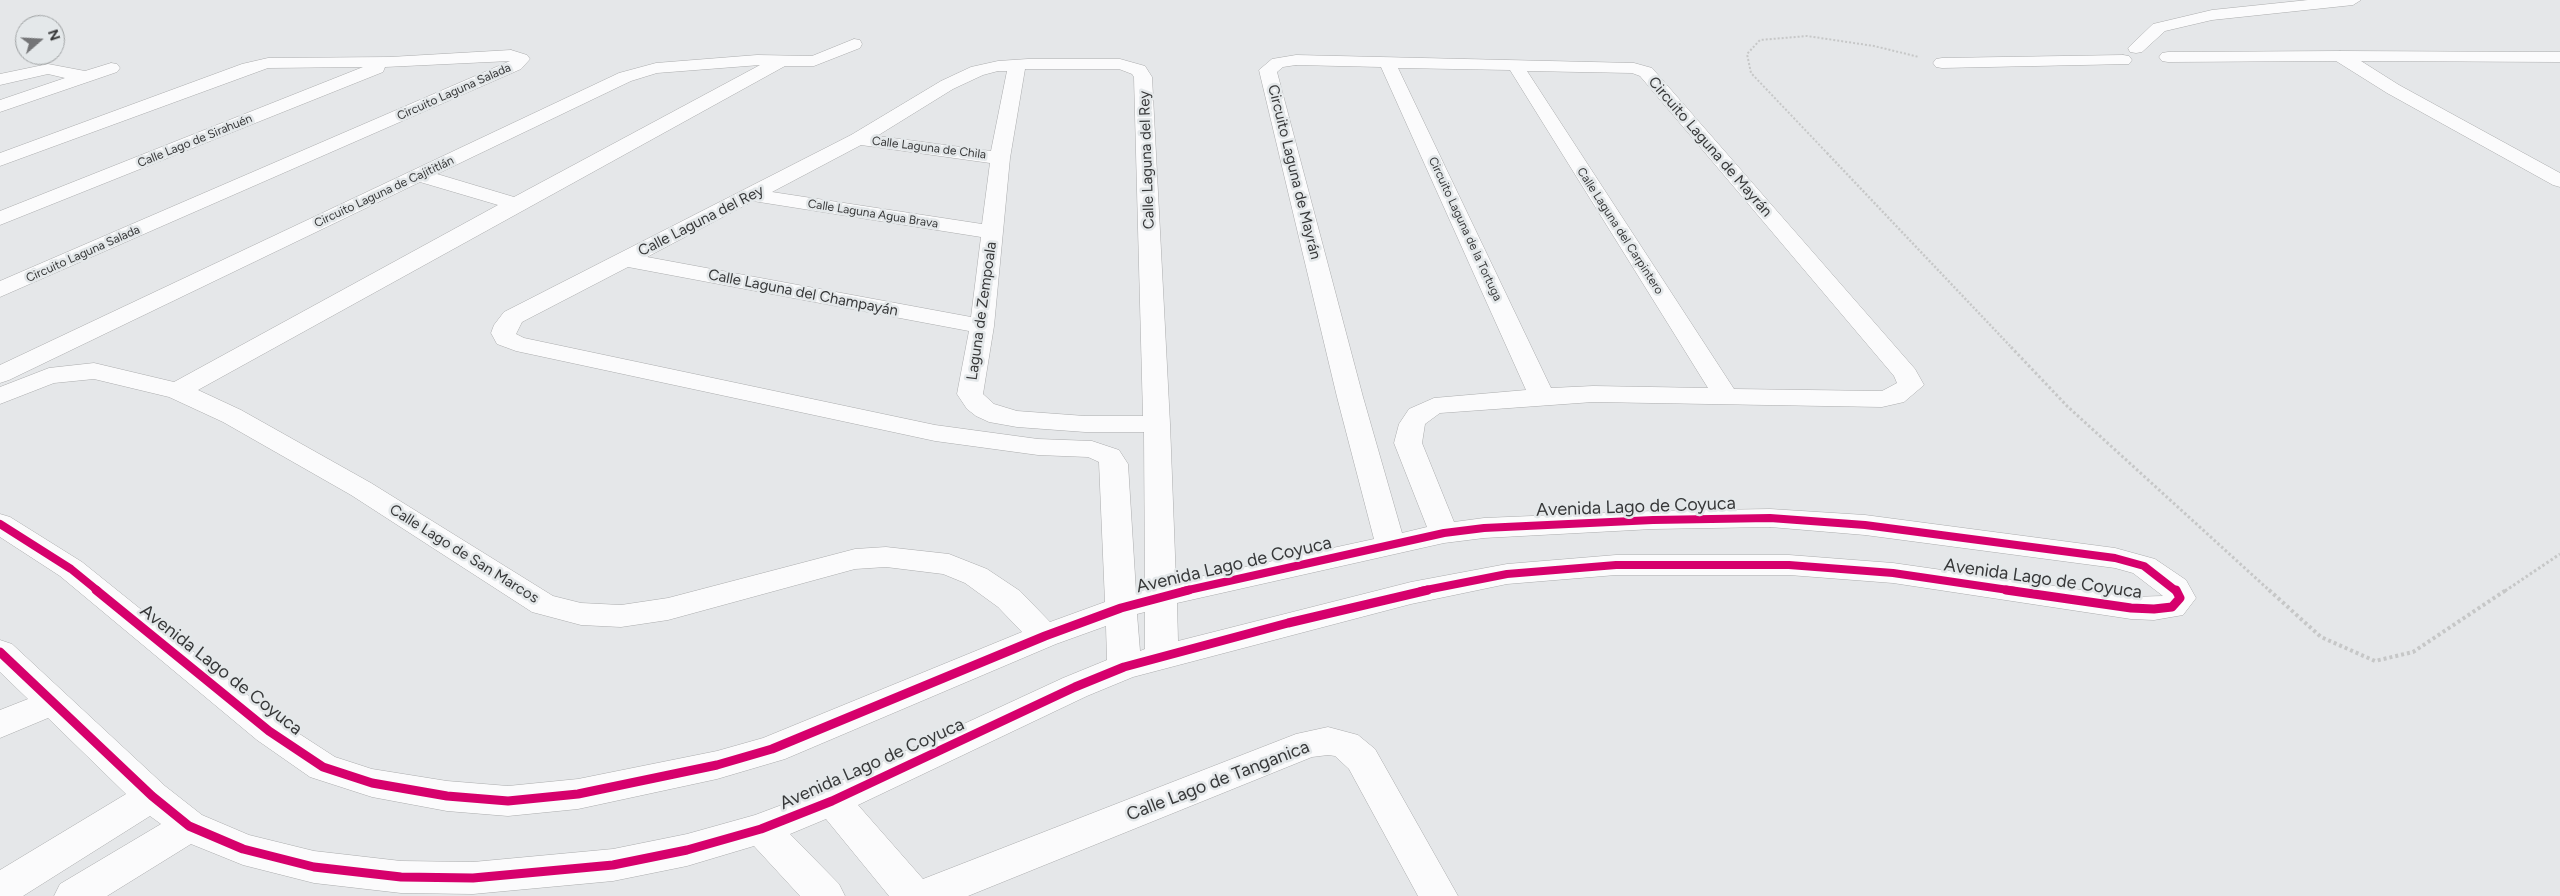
<!DOCTYPE html>
<meta charset="utf-8">
<style>
body{margin:0}
#map{position:relative;width:2560px;height:896px;overflow:hidden;background:#e5e7e9;font-family:Figtree,sans-serif}
canvas{display:block}
.north{position:absolute;left:15px;top:15px;width:50px;height:50px;box-sizing:border-box;background:#e4e8ea;border:1px solid #9fa2a3;border-radius:50%;rotate:71deg;font-size:14px;font-weight:700;line-height:20px;text-align:center;color:#373839}
.north::after{content:'';display:block;margin:auto;width:18px;height:22px;background:#747577;clip-path:polygon(50% 0,100% 100%,50% 72%,0 100%)}
</style>
<div id="map">
<canvas width="2560" height="896"></canvas>
<div class="north">N</div>
</div>
<script>
const context = document.querySelector('canvas').getContext('2d');
context.lineJoin = 'round';
function toPath(rows) {
  const path = new Path2D();
  for (const r of rows) {
    path.moveTo(r[0], r[1]);
    for (let i = 2; i < r.length; i += 2) path.lineTo(r[i], r[i + 1]);
  }
  return path;
}
function stroke(path, color, width, dash) {
  context.strokeStyle = color;
  context.lineWidth = width;
  context.lineCap = dash ? 'butt' : 'round';
  context.setLineDash(dash || []);
  context.stroke(path);
}
function fillPath(path, color) {
  context.fillStyle = color;
  context.fill(path, 'evenodd');
}
function label(font, color, halo, rows, align = 'center') {
  context.font = font + ' Figtree,sans-serif';
  context.lineWidth = 5;
  context.setLineDash([]);
  context.textBaseline = 'middle';
  context.strokeStyle = halo;
  context.fillStyle = color;
  for (const [text, x, y, turn = 0] of rows) {
    context.save();
    context.translate(x, y);
    context.rotate((+turn || 0) * Math.PI / 180);
    context.textAlign = isNaN(turn) ? turn : align;
    if (halo) context.strokeText(text, 0, 0);
    context.fillText(text, 0, 0);
    context.restore();
  }
}
const pathFar3 = toPath([
 [1828,154,1751,73,1747,54,1760,40,1807,36,1874,46,1919,57]
]);
const pathFar2 = toPath([
 [1827,153,2012,348]
]);
const pathFar1 = toPath([
 [2011,347,2067,406,2270,591],
 [2505,591,2560,554]
]);
const path = toPath([
 [2269,590,2321,637,2375,661,2413,652,2506,590]
]);
const minor = toPath([
 [2308,0,2361,0,2353,5,2212,20,2165,31,2142,52,2136,53,2130,52,2128,48,2153,24,2212,10,2308,0],
 [854,39,860,40,862,44,860,48,814,66,785,66,198,390,241,410,371,483,553,596,581,603,621,605,668,598,855,549,886,547,949,554,987,569,1020,591,1050,622,1105,602,1099,462,1088,457,1038,455,935,441,516,351,497,344,491,333,494,325,504,312,851,135,941,81,971,67,998,61,1028,59,1120,59,1145,66,1152,77,1170,424,1176,582,1374,539,1337,397,1259,70,1272,59,1296,55,1634,63,1652,68,1915,369,1924,385,1904,402,1882,407,1593,402,1440,413,1425,424,1422,443,1454,522,1484,518,1653,511,1770,509,1865,515,2115,548,2155,559,2186,580,2196,598,2183,615,2154,620,2131,619,1893,583,1789,575,1616,575,1507,584,1411,604,1133,677,1087,696,858,805,923,879,1296,734,1328,727,1358,735,1375,749,1458,896,1418,896,1349,769,1335,756,1328,755,1312,757,968,896,889,896,826,819,790,834,839,884,845,896,800,896,754,846,687,866,613,881,473,894,401,893,314,883,243,865,191,844,107,896,54,896,60,884,161,824,150,816,23,896,0,896,0,870,126,794,48,718,0,738,0,710,28,699,0,672,0,640,12,644,165,786,202,815,249,835,314,851,401,861,473,862,613,849,687,834,755,815,819,791,1063,678,1107,660,1106,626,1056,644,785,759,717,779,578,809,508,816,447,811,372,797,310,777,257,740,60,576,0,537,0,514,10,517,82,562,281,722,335,757,372,769,447,781,508,786,578,779,717,751,763,738,1022,632,998,607,965,583,943,574,886,567,855,569,668,620,621,627,581,625,532,612,351,495,223,422,169,397,94,379,54,383,0,404,0,387,49,368,94,363,174,382,498,205,420,182,9,380,0,383,0,365,619,73,656,63,757,55,812,56,854,39],
 [760,65,514,197,437,174,631,81,657,73,760,65],
 [1296,65,1381,67,1526,390,1434,398,1409,409,1399,424,1394,443,1427,527,1402,533,1363,397,1277,72,1283,67,1296,65],
 [1398,68,1510,70,1708,388,1593,386,1551,388,1398,68],
 [1025,69,1119,69,1132,74,1134,77,1143,416,1085,416,1017,411,994,404,983,394,994,326,1010,158,1025,69],
 [998,71,1007,71,991,151,877,136,953,89,983,75,998,71],
 [1527,71,1632,73,1640,76,1894,376,1897,383,1882,391,1734,389,1527,71],
 [861,145,990,163,982,224,772,192,861,145],
 [753,201,981,237,971,317,647,257,753,201],
 [628,267,969,331,957,394,967,409,976,416,989,422,1017,427,1085,432,1144,432,1145,590,1136,592,1128,464,1119,450,1092,441,1038,439,935,425,524,338,516,334,522,322,628,267],
 [1770,527,1865,535,2115,568,2133,573,2163,596,2131,597,1893,563,1789,555,1616,555,1507,564,1411,582,1178,641,1177,603,1444,543,1484,538,1653,529,1770,527],
 [1145,612,1145,649,1140,651,1137,614,1145,612],
 [511,50,527,55,530,59,521,69,0,297,0,281,510,61,385,67,383,72,0,225,0,211,363,67,268,68,0,166,0,153,242,64,268,58,390,57,511,50],
 [2340,51,2560,52,2560,62,2361,61,2399,85,2560,173,2560,187,2553,185,2387,93,2336,61,2168,62,2162,61,2159,57,2162,53,2168,52,2340,51],
 [2123,55,2129,56,2132,60,2129,64,1942,68,1936,67,1933,63,1936,59,1942,58,2123,55],
 [111,63,117,64,120,68,117,72,0,112,0,100,65,78,48,74,0,85,0,74,48,64,85,71,111,63]
]);
const cyclewayFar1 = toPath([
 [0,524,71,569,98,591],
 [1184,591,1444,533,1484,528,1653,520,1770,518,1865,525,2115,558,2144,566,2176,591],
 [1421,591,1507,574,1616,565,1789,565,1893,573,2015,591]
]);
const cycleway = toPath([
 [96,590,269,731,323,767,372,783,447,796,508,801,578,794,717,765,772,749,1045,636,1121,608,1189,590],
 [2006,590,2131,608,2154,609,2172,607,2180,598,2176,590],
 [0,652,152,796,189,826,243,849,314,867,401,877,473,878,613,865,687,850,761,829,832,801,1075,687,1124,667,1288,623,1428,590]
]);
const farStreetnames = [
 ["Circuito Laguna Salada",454,92,-24],
 ["Calle Lago de Sirahuén",195,141,-22],
 ["Calle Laguna de Chila",929,148,7],
 ["Circuito Laguna de Cajititlán",384,192,-25],
 ["Calle Laguna Agua Brava",873,214,9],
 ["Circuito Laguna de la Tortuga",1465,229,65],
 ["Calle Laguna del Carpintero",1620,231,57],
 ["Circuito Laguna Salada",83,254,-24]
];
const streetNames = [
 ["Circuito Laguna de Mayrán",1710,147,49],
 ["Calle Laguna del Rey",1147,160,-92],
 ["Circuito Laguna de Mayrán",1294,172,76],
 ["Calle Laguna del Rey",701,221,-27],
 ["Calle Laguna del Champayán",803,293,11],
 ["Laguna de Zempoala",982,311,-82],
 ["Calle Lago de San Marcos",464,554,32]
];
const nearStreetnames = [
 ["Avenida Lago de Coyuca",1636,507,-2],
 ["Avenida Lago de Coyuca",1234,565,-13],
 ["Avenida Lago de Coyuca",2043,579,8],
 ["Avenida Lago de Coyuca",221,670,38],
 ["Avenida Lago de Coyuca",872,764,-24],
 ["Calle Lago de Tanganica",1218,781,-21]
];
stroke(minor, '#abacad', 1);
stroke(pathFar3, '#c6c7c7', 2, [2, 2]);
stroke(pathFar2, '#c6c7c7', 2.5, [2, 2]);
stroke(pathFar1, '#c6c7c7', 3, [2.5, 2.5]);
stroke(path, '#c6c7c7', 4, [3, 3]);
fillPath(minor, '#fbfbfc');
stroke(cyclewayFar1, '#d6006c', 8);
stroke(cycleway, '#d6006c', 9);
label('12px', '#373839', '#e4e8ea', farStreetnames);
label('15px', '#373839', '#e4e8ea', streetNames);
label('18px', '#373839', '#e4e8ea', nearStreetnames);
</script>
